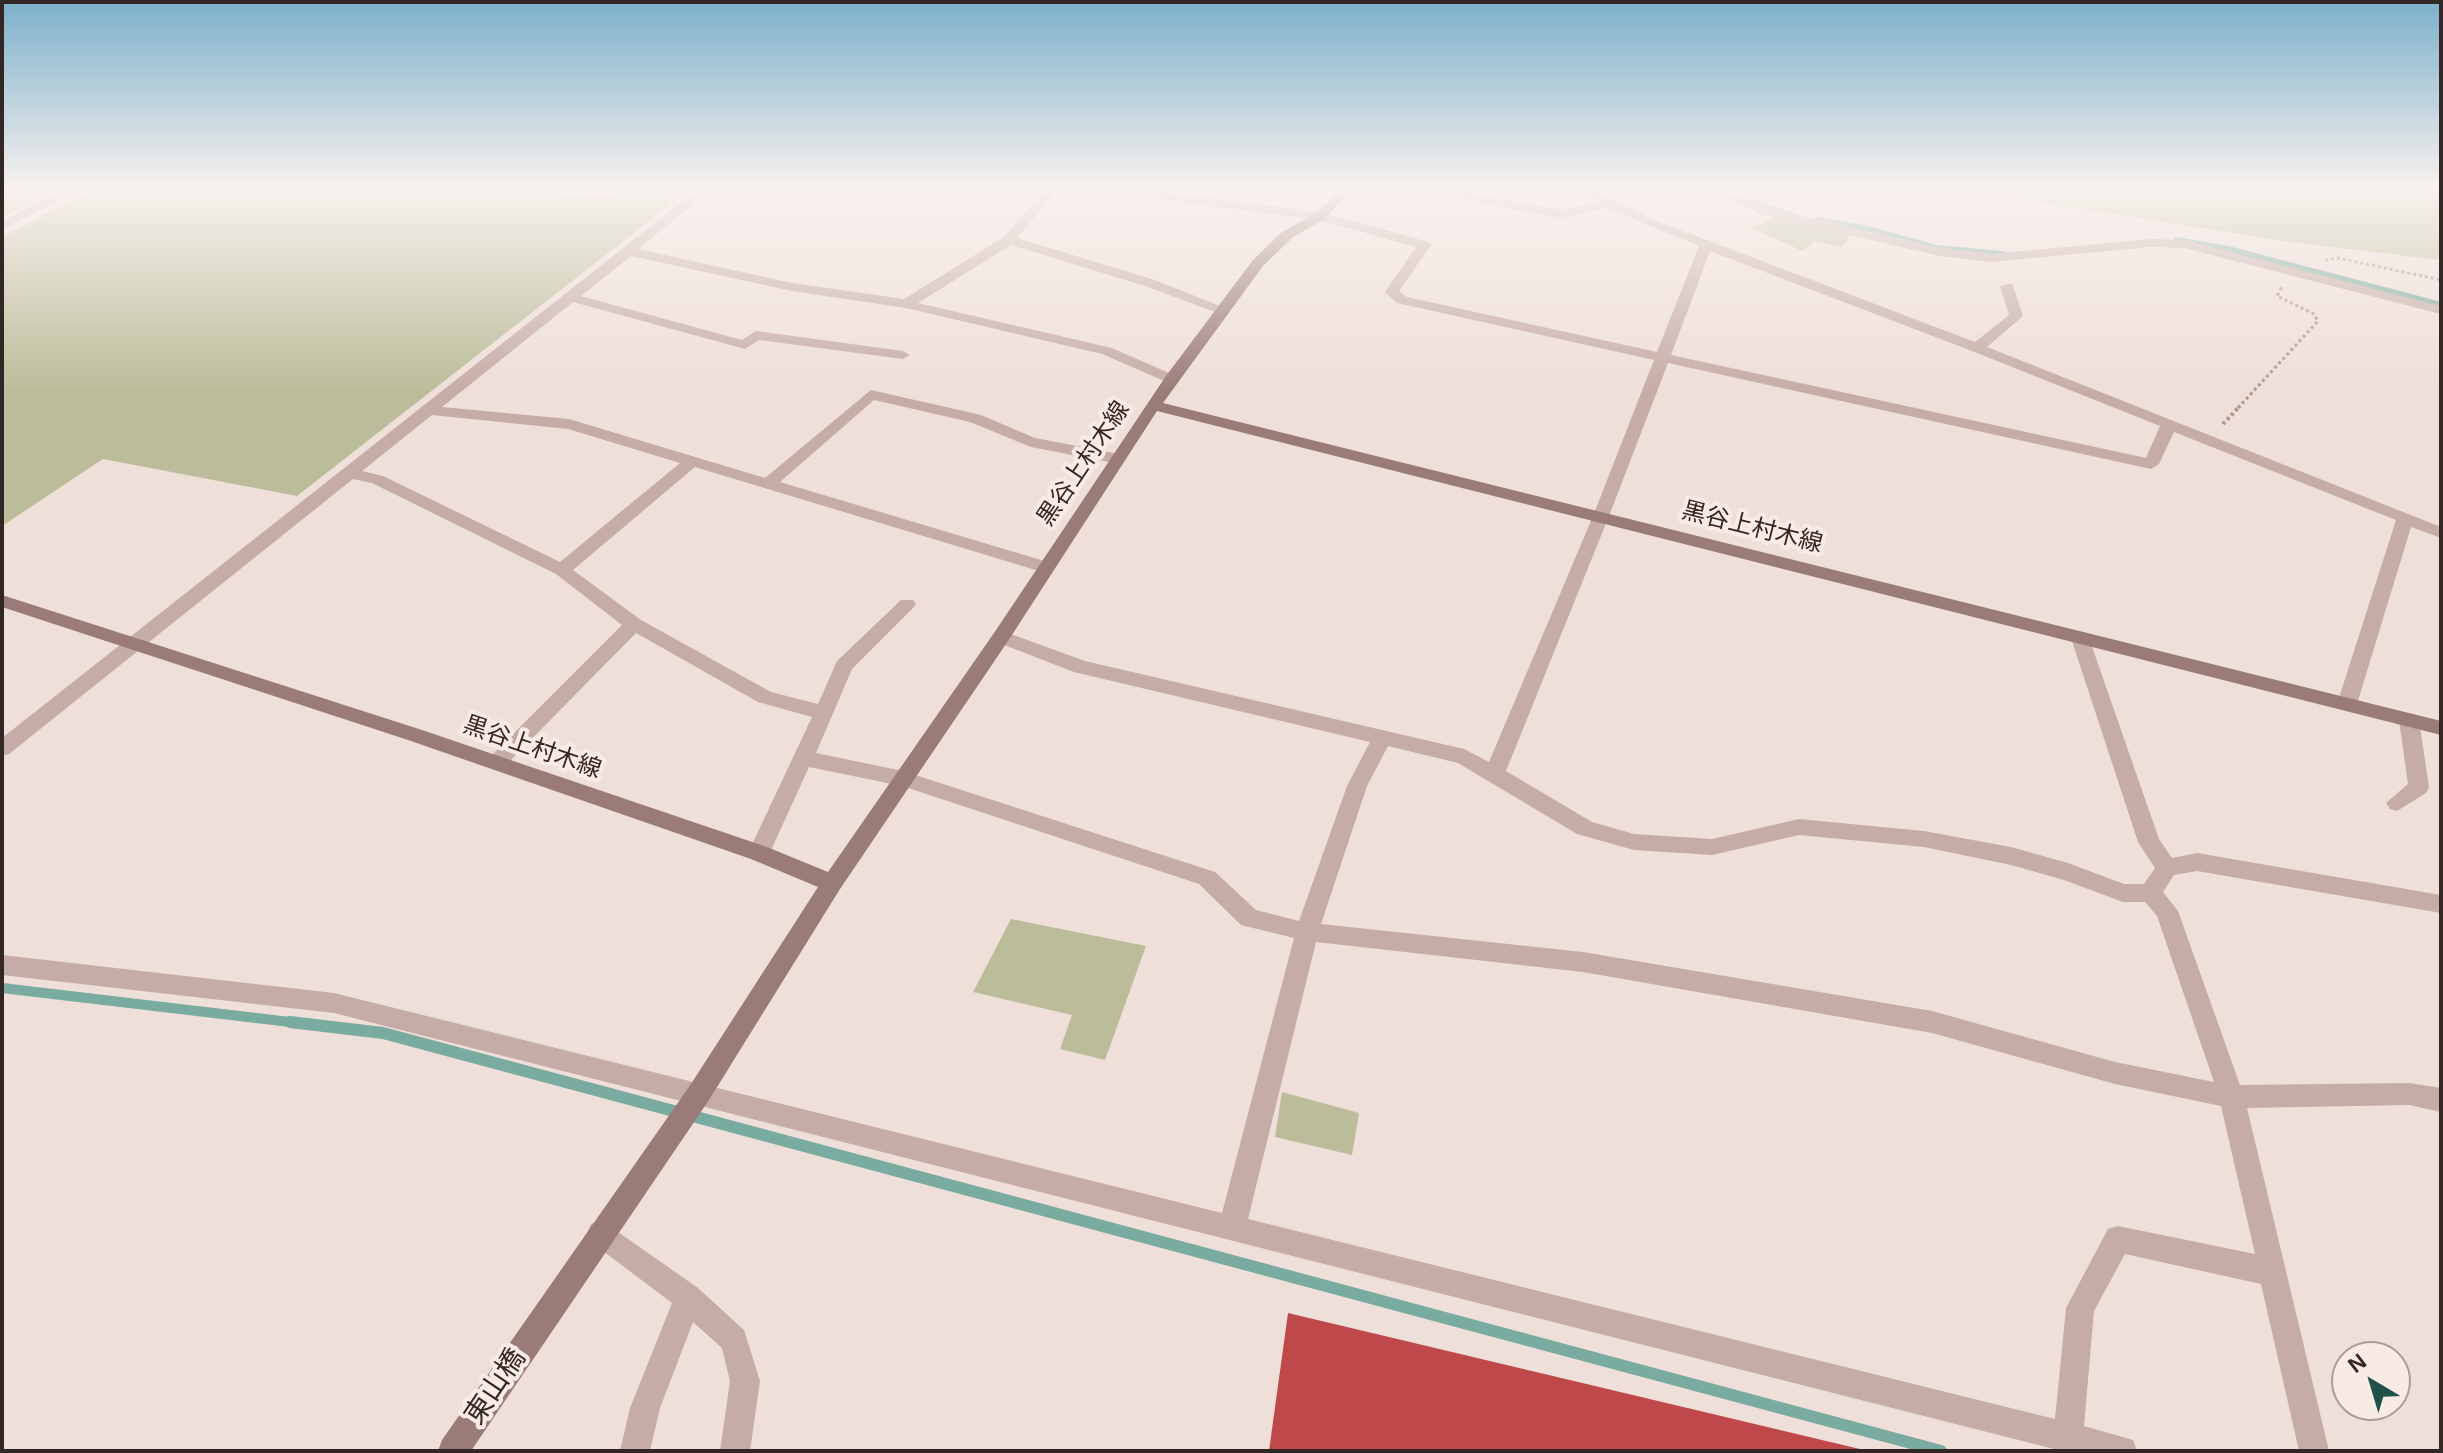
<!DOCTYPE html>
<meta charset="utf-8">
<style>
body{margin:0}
#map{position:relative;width:2443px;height:1453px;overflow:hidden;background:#efdfd9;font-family:Arial,sans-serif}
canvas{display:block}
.frame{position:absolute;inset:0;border:4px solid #332726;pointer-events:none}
.north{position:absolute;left:2331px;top:1341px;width:80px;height:80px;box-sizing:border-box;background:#f8eae5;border:2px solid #a99c99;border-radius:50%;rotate:322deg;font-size:22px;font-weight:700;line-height:32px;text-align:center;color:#332726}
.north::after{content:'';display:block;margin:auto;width:28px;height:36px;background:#1f5248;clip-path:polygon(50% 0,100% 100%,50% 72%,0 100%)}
</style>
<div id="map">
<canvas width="2443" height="1453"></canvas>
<div class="frame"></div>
<div class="north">N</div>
</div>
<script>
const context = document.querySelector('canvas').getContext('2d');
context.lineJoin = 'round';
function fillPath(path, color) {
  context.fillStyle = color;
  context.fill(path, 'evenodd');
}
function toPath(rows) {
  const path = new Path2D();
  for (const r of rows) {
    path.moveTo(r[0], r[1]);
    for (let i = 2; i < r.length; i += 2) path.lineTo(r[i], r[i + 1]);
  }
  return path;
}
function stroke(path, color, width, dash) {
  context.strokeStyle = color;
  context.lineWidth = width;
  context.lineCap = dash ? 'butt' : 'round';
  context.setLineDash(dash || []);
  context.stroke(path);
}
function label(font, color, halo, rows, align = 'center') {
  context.font = font + ' Arial,"Noto Sans JP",sans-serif';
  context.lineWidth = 8;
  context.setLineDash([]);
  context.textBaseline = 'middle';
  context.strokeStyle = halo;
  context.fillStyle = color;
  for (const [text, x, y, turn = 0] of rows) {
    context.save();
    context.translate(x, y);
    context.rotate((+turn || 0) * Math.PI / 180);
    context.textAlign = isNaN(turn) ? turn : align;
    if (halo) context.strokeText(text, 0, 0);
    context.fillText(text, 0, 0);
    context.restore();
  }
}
const green = toPath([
 [2,189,27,189,52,191,2,217],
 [152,189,503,189,609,196,616,189,690,189,297,496,103,459,2,526,2,237,85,193,144,193],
 [1957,189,2441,189,2441,260,2282,241],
 [1775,217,1851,234,1842,247,1815,241,1802,251,1752,228],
 [1011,919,1146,946,1105,1060,1060,1049,1072,1015,973,992],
 [1282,1092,1359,1113,1352,1155,1275,1137]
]);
const streamFar2 = toPath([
 [1756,203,1791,215],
 [1817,220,1864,228,1936,248,2003,254],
 [2177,240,2228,249,2441,305]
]);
const streamFar1 = toPath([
 [2,988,307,1024]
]);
const stream = toPath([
 [290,1022,383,1033,1941,1451]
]);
const building = toPath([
 [1288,1313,1864,1450,1864,1451,1269,1451]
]);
const pathFar1 = toPath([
 [2325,260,2338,258,2441,280],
 [2238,408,2318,321,2314,314,2277,296,2283,285]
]);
const path = toPath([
 [2223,424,2240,406]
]);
const street = toPath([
 [64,189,79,189,2,230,2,221,64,189],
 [698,189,712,189,638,249,792,283,904,299,1004,237,1046,189,1058,189,1017,238,1155,280,1230,310,1218,313,1145,286,1011,245,918,303,1112,348,1176,376,1176,382,1171,384,1102,354,906,308,792,291,631,256,581,296,742,340,756,331,903,351,910,355,903,359,759,340,745,349,573,302,442,407,569,419,765,478,871,390,981,415,1035,438,1119,454,1127,459,1119,464,1031,447,970,422,874,400,780,482,1051,563,1054,567,1051,571,1039,571,695,467,573,570,641,620,771,692,818,704,837,661,901,600,913,600,916,604,913,608,852,669,816,753,903,771,1215,872,1256,910,1299,921,1347,786,1370,742,1074,672,994,641,992,637,994,633,1008,633,1085,661,1464,749,1489,762,1593,516,1654,360,1397,303,1385,292,1416,247,1319,220,1111,193,1105,189,1139,189,1320,212,1429,242,1431,245,1399,291,1407,297,1657,352,1699,246,1607,208,1561,218,1429,193,1423,189,1448,189,1561,210,1597,203,1579,189,1593,189,1657,221,1975,342,2009,315,2000,286,2012,283,2023,316,1987,347,2441,527,2441,538,2411,527,2357,704,2347,711,2337,704,2396,520,2174,432,2159,464,2151,469,1668,363,1609,516,1506,771,1592,822,1634,834,1712,839,1799,819,1924,831,2011,847,2068,863,2124,884,2144,884,2155,868,2138,842,2071,638,2080,632,2089,638,2159,839,2172,858,2197,853,2441,895,2441,913,2197,871,2174,875,2163,892,2178,911,2240,1085,2409,1083,2441,1088,2441,1112,2409,1105,2247,1108,2329,1451,2299,1451,2261,1284,2125,1254,2094,1311,2084,1426,2133,1440,2137,1451,2062,1451,334,1013,2,975,2,955,334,993,1222,1213,1294,938,1241,925,1199,884,902,786,809,767,767,859,759,862,751,859,748,853,812,717,758,702,636,633,503,768,489,768,486,763,489,758,622,625,556,574,372,483,353,479,9,754,2,756,2,738,698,189],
 [1710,251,1972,351,2160,426,2146,458,1671,355,1710,251],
 [432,415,568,429,680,463,560,562,383,476,362,471,432,415],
 [1388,746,1458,763,1577,834,1634,850,1712,855,1799,835,1924,847,2011,865,2064,880,2123,902,2145,902,2157,916,2214,1082,2115,1062,1932,1011,1583,952,1321,924,1367,786,1388,746],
 [1316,942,1583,972,1932,1033,2115,1084,2221,1106,2255,1254,2118,1226,2108,1229,2066,1308,2055,1419,1248,1219,1316,942],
 [1705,189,1721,189,1771,209,1940,248,1991,254,2151,239,2184,240,2441,306,2441,314,2184,248,2151,247,1991,262,1940,256,1763,215,1705,189],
 [2409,713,2416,715,2419,720,2429,787,2426,793,2397,811,2390,809,2386,803,2408,784,2399,720,2402,715,2409,713],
 [601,1220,698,1288,744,1330,760,1381,750,1451,720,1451,730,1381,722,1348,693,1322,660,1408,650,1451,620,1451,630,1408,672,1303,591,1242,587,1233,591,1224,601,1220]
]);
const secondary = toPath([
 [1340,189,1353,189,1324,219,1292,238,1263,266,1163,403,2441,721,2441,735,1157,411,1008,641,840,889,709,1100,471,1451,438,1451,442,1440,691,1084,818,887,751,859,408,740,2,607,2,595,422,730,767,847,828,872,994,633,1166,376,1253,260,1282,232,1316,213,1340,189]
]);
const streetNames = [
 ["黒谷上村木線",1084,464,-56],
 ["黒谷上村木線",1752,528,14],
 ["黒谷上村木線",532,748,19]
];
const nearStreetnames = [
 ["東山橋",496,1387,-56]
];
fillPath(green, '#bbbd9a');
stroke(streamFar2, '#7aaba0', 6);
stroke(streamFar1, '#7aaba0', 10);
stroke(stream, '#7aaba0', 12);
fillPath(building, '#be484a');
stroke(pathFar1, '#b29690', 3, [3, 3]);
stroke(path, '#b29690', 4, [3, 3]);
fillPath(street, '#c6aca6');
fillPath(secondary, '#9a7b78');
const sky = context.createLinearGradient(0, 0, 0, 392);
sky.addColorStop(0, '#7cb0cb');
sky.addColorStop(0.48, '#f8f1ee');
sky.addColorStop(1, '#f8f1ee00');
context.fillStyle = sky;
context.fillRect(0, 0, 2443, 392);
label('24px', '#332726', '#f8eae5', streetNames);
label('28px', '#332726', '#f8eae5', nearStreetnames);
</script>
